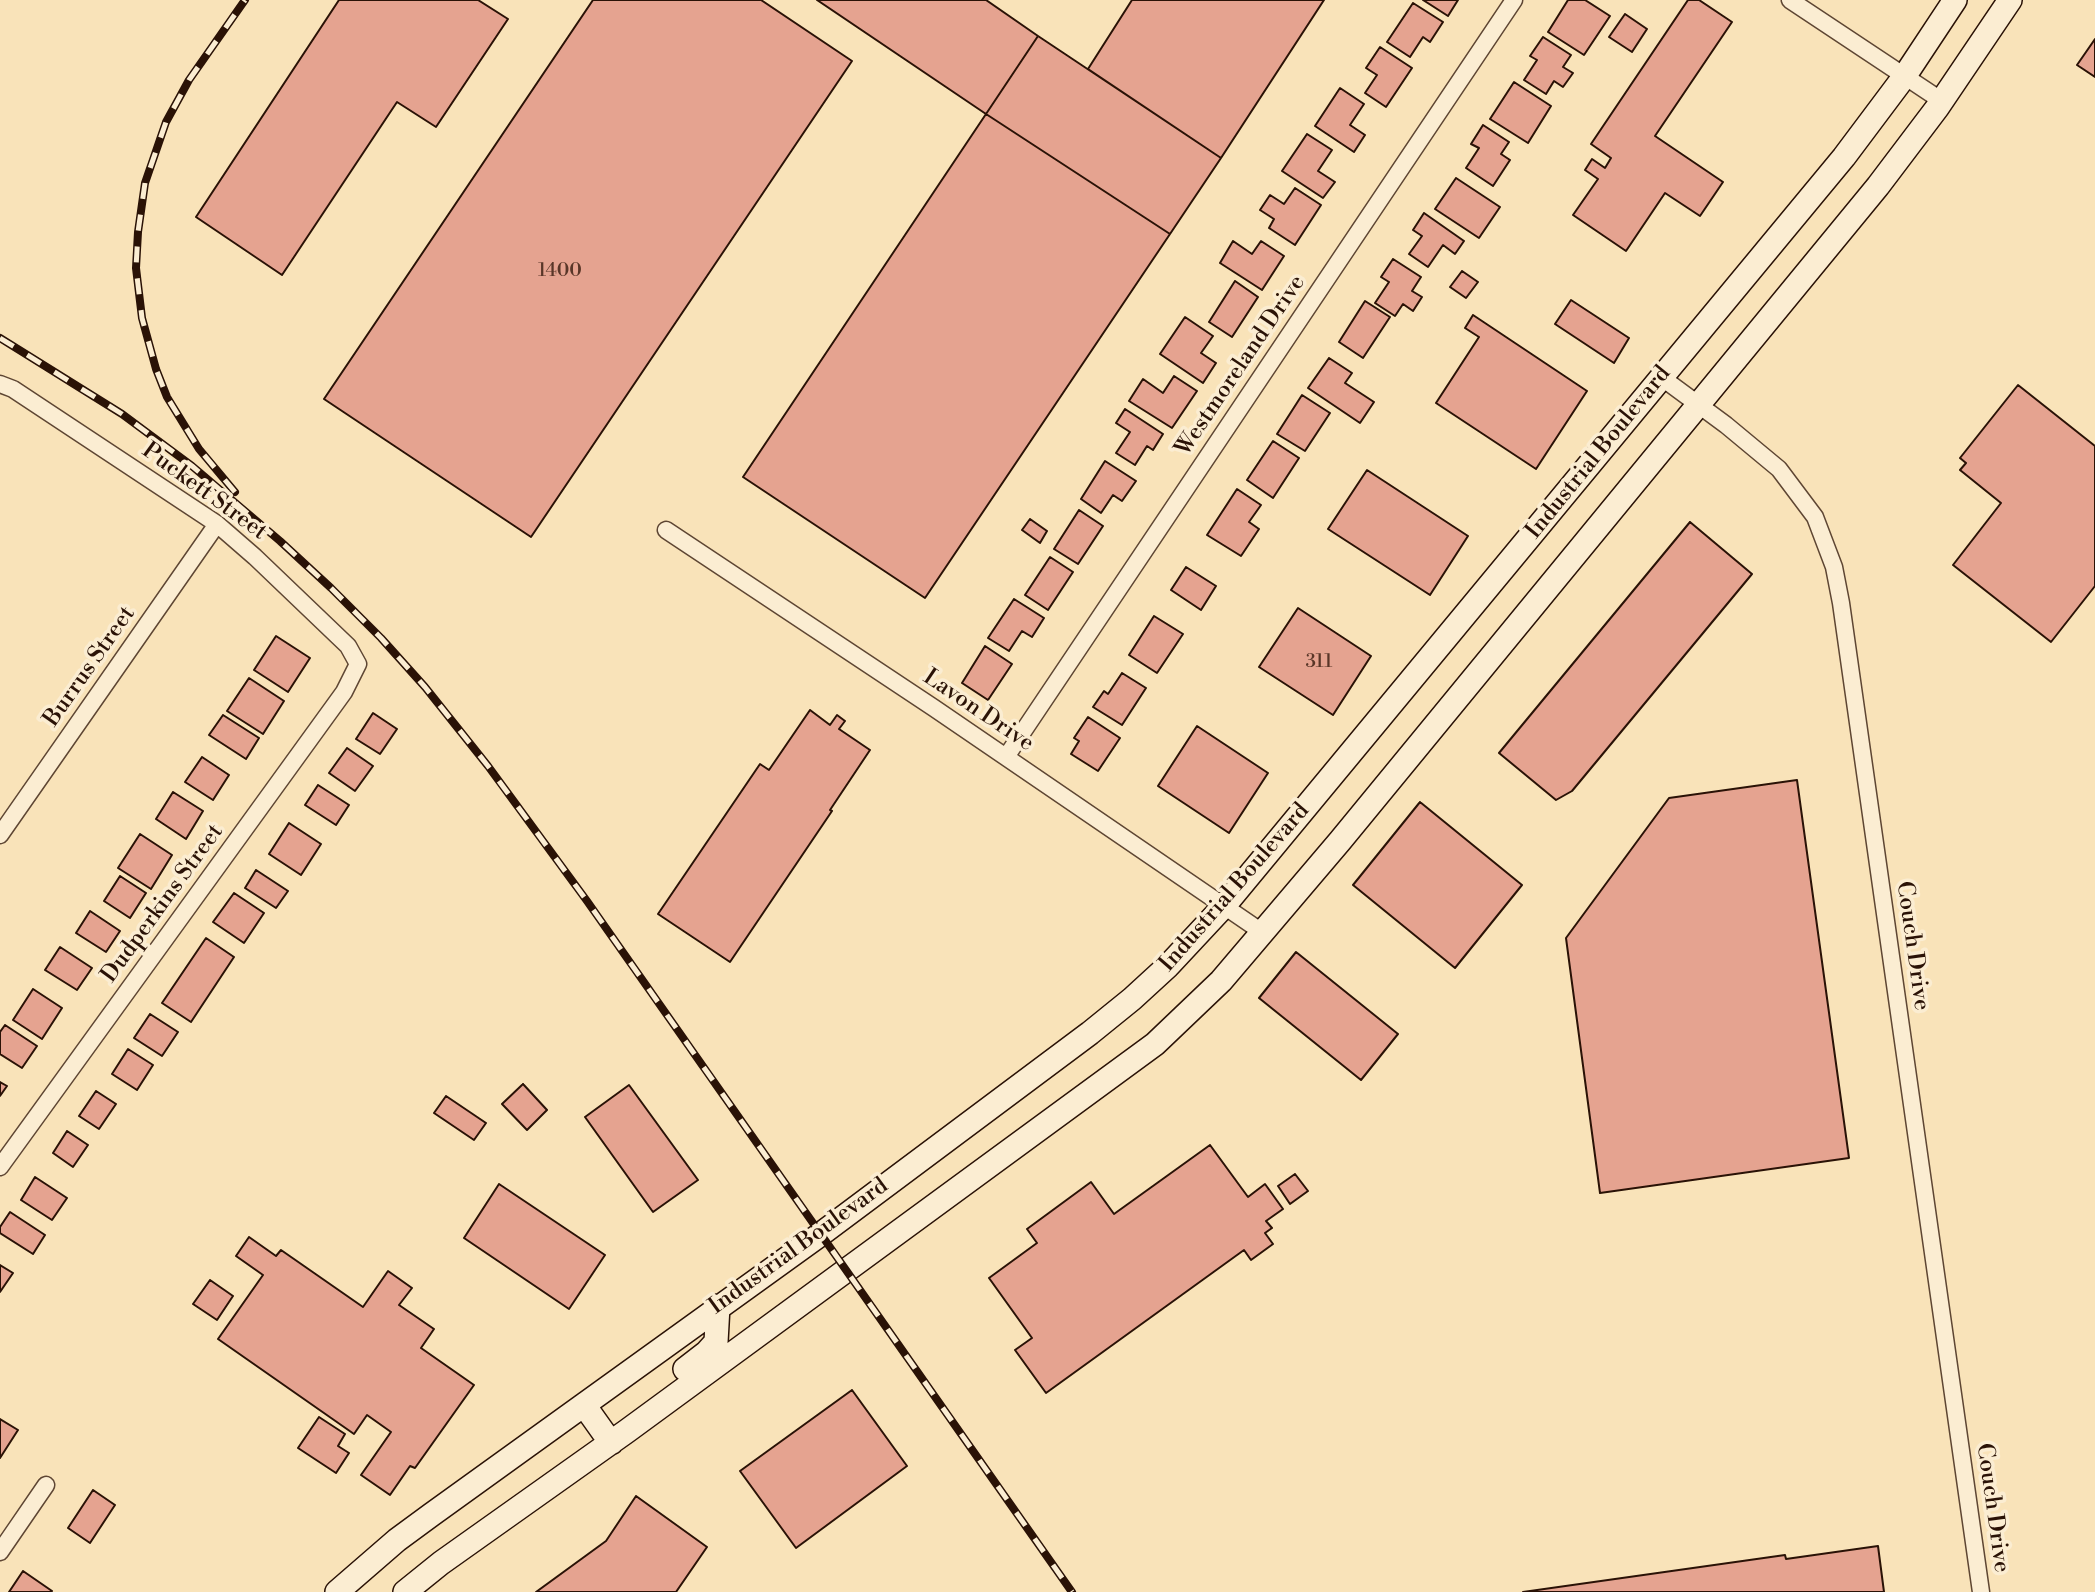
<!DOCTYPE html>
<style>
body{margin:0}
canvas{display:block;background:#f9e3b9}
</style>
<canvas width="2095" height="1592"></canvas>
<script>
const context = document.querySelector('canvas').getContext('2d');
context.lineJoin = 'round';
function fillPath(path, color) {
  context.fillStyle = color;
  context.fill(path, 'evenodd');
}
function toPath(rows) {
  const path = new Path2D();
  for (const r of rows) {
    path.moveTo(r[0], r[1]);
    for (let i = 2; i < r.length; i += 2) path.lineTo(r[i], r[i + 1]);
  }
  return path;
}
function stroke(path, color, width, dash) {
  context.strokeStyle = color;
  context.lineWidth = width;
  context.lineCap = dash ? 'butt' : 'round';
  context.setLineDash(dash || []);
  context.stroke(path);
}
function label(font, color, halo, rows, align = 'center') {
  context.font = font + ' "Libre Bodoni",serif';
  context.lineWidth = 7;
  context.setLineDash([]);
  context.textBaseline = 'middle';
  context.strokeStyle = halo;
  context.fillStyle = color;
  for (const [text, x, y, turn = 0] of rows) {
    context.save();
    context.translate(x, y);
    context.rotate((+turn || 0) * Math.PI / 180);
    context.textAlign = isNaN(turn) ? turn : align;
    if (halo) context.strokeText(text, 0, 0);
    context.fillText(text, 0, 0);
    context.restore();
  }
}
const building = toPath([
 [339,0,478,0,508,19,436,127,397,102,282,275,196,217,339,0],
 [593,0,761,0,852,61,531,537,324,399,593,0],
 [817,0,986,0,1038,36,986,114,817,0],
 [1132,0,1324,0,1221,158,1088,69,1132,0],
 [1423,0,1458,0,1448,16,1423,0],
 [1568,0,1585,0,1610,16,1584,55,1548,32,1568,0],
 [1688,0,1699,0,1732,22,1655,136,1723,182,1700,216,1665,193,1626,251,1573,215,1598,179,1585,170,1592,159,1605,168,1611,158,1591,144,1688,0],
 [1413,3,1443,22,1430,42,1423,37,1410,57,1387,42,1413,3],
 [1625,14,1647,29,1632,52,1609,37,1625,14],
 [1038,36,1221,158,1170,234,986,114,1038,36],
 [1543,37,1571,55,1563,67,1573,73,1563,87,1554,81,1546,94,1524,80,1537,60,1530,56,1543,37],
 [2095,39,2095,77,2077,65,2095,39],
 [1380,47,1412,68,1386,107,1365,93,1377,75,1366,68,1380,47],
 [1514,82,1551,106,1528,143,1490,119,1514,82],
 [1340,88,1364,104,1350,125,1365,135,1354,152,1315,126,1340,88],
 [986,114,1170,234,925,598,743,477,986,114],
 [1483,125,1509,142,1501,154,1510,160,1493,186,1466,168,1479,148,1471,144,1483,125],
 [1307,134,1332,150,1318,171,1335,182,1323,198,1282,171,1307,134],
 [1456,178,1500,207,1479,238,1435,209,1456,178],
 [1295,188,1321,205,1295,245,1269,228,1274,219,1260,210,1270,195,1284,204,1295,188],
 [1424,213,1464,241,1455,254,1443,245,1428,267,1409,254,1422,236,1413,230,1424,213],
 [1233,241,1252,254,1261,241,1284,256,1262,290,1220,263,1233,241],
 [1393,259,1421,277,1412,291,1422,297,1413,311,1403,304,1395,316,1375,303,1389,282,1381,277,1393,259],
 [1462,271,1478,282,1466,298,1450,287,1462,271],
 [1235,281,1258,297,1232,337,1209,322,1235,281],
 [1571,300,1629,338,1614,363,1555,324,1571,300],
 [1365,301,1390,317,1363,358,1339,342,1365,301],
 [1473,315,1587,391,1536,469,1436,403,1479,337,1465,328,1473,315],
 [1185,317,1213,336,1201,353,1216,363,1203,383,1160,354,1185,317],
 [1329,358,1352,373,1345,383,1374,402,1360,423,1308,388,1329,358],
 [1174,376,1197,391,1172,428,1129,401,1143,379,1163,393,1174,376],
 [2018,385,2095,446,2095,586,2051,642,1953,565,2001,503,1960,470,1966,463,1960,458,2018,385],
 [1302,395,1330,413,1305,451,1277,434,1302,395],
 [1125,409,1163,434,1153,450,1147,446,1135,465,1116,453,1130,432,1116,423,1125,409],
 [1273,441,1299,458,1273,498,1247,480,1273,441],
 [1105,461,1136,481,1122,501,1113,495,1101,513,1081,499,1105,461],
 [1367,470,1468,536,1430,595,1328,529,1367,470],
 [1237,489,1261,505,1249,522,1259,529,1241,556,1207,535,1237,489],
 [1079,510,1103,526,1078,564,1054,549,1079,510],
 [1030,519,1047,531,1040,543,1022,530,1030,519],
 [1690,522,1752,574,1572,791,1556,800,1499,753,1690,522],
 [1050,557,1073,572,1048,610,1025,595,1050,557],
 [1186,567,1216,586,1201,610,1171,590,1186,567],
 [1014,599,1044,618,1032,637,1022,631,1009,651,988,638,1014,599],
 [1298,608,1371,656,1333,715,1259,667,1298,608],
 [1154,616,1183,634,1157,673,1129,655,1154,616],
 [276,636,310,658,288,692,254,670,276,636],
 [985,646,1012,664,988,700,962,683,985,646],
 [1122,673,1146,688,1122,725,1093,707,1104,691,1108,694,1122,673],
 [249,678,284,701,263,734,227,711,249,678],
 [810,710,830,725,837,715,845,721,839,729,870,750,830,810,832,811,730,962,658,914,760,764,769,770,810,710],
 [373,713,397,729,380,754,356,739,373,713],
 [223,715,259,738,246,759,209,735,223,715],
 [1088,717,1120,738,1098,771,1071,754,1079,741,1074,738,1088,717],
 [1197,726,1268,773,1229,833,1158,786,1197,726],
 [347,748,373,766,355,791,329,773,347,748],
 [202,757,229,775,213,800,185,782,202,757],
 [1797,780,1849,1158,1600,1193,1566,938,1669,798,1797,780],
 [318,785,349,805,336,825,305,805,318,785],
 [173,792,203,811,186,839,156,819,173,792],
 [1420,802,1522,885,1455,968,1353,885,1420,802],
 [289,823,321,844,301,875,269,854,289,823],
 [140,834,172,855,151,889,118,868,140,834],
 [256,870,288,891,276,908,245,888,256,870],
 [120,876,146,893,130,918,104,901,120,876],
 [234,893,264,913,244,943,213,922,234,893],
 [90,911,120,931,106,952,76,933,90,911],
 [206,938,234,957,191,1022,162,1003,206,938],
 [60,947,92,968,77,990,45,970,60,947],
 [1296,952,1398,1034,1361,1080,1259,998,1296,952],
 [33,989,62,1008,42,1039,13,1020,33,989],
 [150,1014,178,1032,162,1056,134,1038,150,1014],
 [5,1025,37,1046,22,1068,0,1054,0,1032,5,1025],
 [128,1049,153,1065,137,1090,112,1074,128,1049],
 [0,1082,7,1086,0,1096,0,1082],
 [523,1084,547,1110,527,1130,502,1104,523,1084],
 [629,1085,698,1180,653,1212,585,1117,629,1085],
 [96,1091,116,1104,99,1129,79,1116,96,1091],
 [446,1096,486,1123,474,1140,434,1113,446,1096],
 [67,1131,88,1145,73,1167,53,1153,67,1131],
 [1210,1145,1248,1197,1265,1184,1283,1209,1266,1221,1272,1228,1265,1233,1273,1244,1251,1260,1244,1250,1046,1393,1015,1350,1032,1338,989,1278,1037,1243,1027,1229,1091,1182,1114,1214,1210,1145],
 [1295,1174,1308,1191,1290,1204,1278,1186,1295,1174],
 [35,1177,67,1198,52,1220,21,1200,35,1177],
 [499,1184,605,1255,569,1309,464,1238,499,1184],
 [10,1212,45,1235,33,1254,0,1233,0,1227,10,1212],
 [249,1237,276,1256,281,1250,363,1307,388,1271,412,1288,399,1305,434,1329,421,1348,474,1385,415,1468,410,1466,390,1495,361,1475,391,1432,367,1415,354,1434,218,1339,263,1275,236,1256,249,1237],
 [0,1265,13,1273,0,1292,0,1265],
 [210,1280,233,1296,217,1320,193,1304,210,1280],
 [852,1390,907,1466,796,1548,740,1471,852,1390],
 [319,1417,345,1434,338,1446,349,1453,336,1473,298,1448,319,1417],
 [0,1419,18,1430,0,1458,0,1419],
 [93,1490,115,1505,90,1543,68,1528,93,1490],
 [636,1496,707,1547,676,1592,536,1592,606,1541,636,1496],
 [1878,1546,1884,1592,1523,1592,1785,1555,1786,1559,1878,1546],
 [23,1571,52,1591,51,1592,9,1592,23,1571]
]);
const minor = toPath([
 [1790,0,1942,101],
 [1661,377,1726,425,1779,469,1815,517,1834,567,1841,603,1981,1592],
 [0,384,13,389,217,524,255,557,348,646,358,664,344,692,0,1167],
 [666,530,934,708,1262,932],
 [1006,757,1514,0],
 [0,835,217,524],
 [0,1552,46,1485]
]);
const secondary = toPath([
 [685,1369,707,1352,716,1342,718,1306],
 [584,1405,611,1443],
 [337,1592,397,1540,431,1515,821,1234,1090,1033,1132,999,1168,966,1224,906,1844,157,1904,77,1955,0],
 [405,1592,441,1563,627,1431,1155,1044,1221,981,1340,841,1878,186,1937,108,2010,0]
]);
const rail = toPath([
 [0,338,122,414,192,466,280,541,331,588,381,638,425,687,488,766,587,901,1072,1592],
 [235,492,199,449,167,397,156,369,142,318,136,268,138,232,145,183,166,122,189,80,245,0]
]);
const numberNames = [
 ["1400",560,271],
 ["311",1319,662]
];
const streetNames = [
 ["Westmoreland Drive",1241,366,-56],
 ["Industrial Boulevard",1599,453,-51],
 ["Puckett Street",204,492,36],
 ["Burrus Street",90,667,-55],
 ["Lavon Drive",978,711,34],
 ["Industrial Boulevard",1235,888,-49],
 ["Dudperkins Street",163,904,-54],
 ["Couch Drive",1912,946,82],
 ["Industrial Boulevard",799,1247,-36],
 ["Couch Drive",1992,1508,82]
];
fillPath(building, '#e5a390');
stroke(building, '#2a1206', 2);
stroke(minor, '#5e4633', 19);
stroke(secondary, '#2a1206', 26);
stroke(minor, '#fbedd2', 16);
stroke(secondary, '#fbedd2', 23);
stroke(rail, '#2a1206', 8);
stroke(rail, '#fbedd2', 5, [16]);
label('19px', '#593628', null, numberNames);
label('23px', '#2a1206', '#fbedd2', streetNames);
</script>
